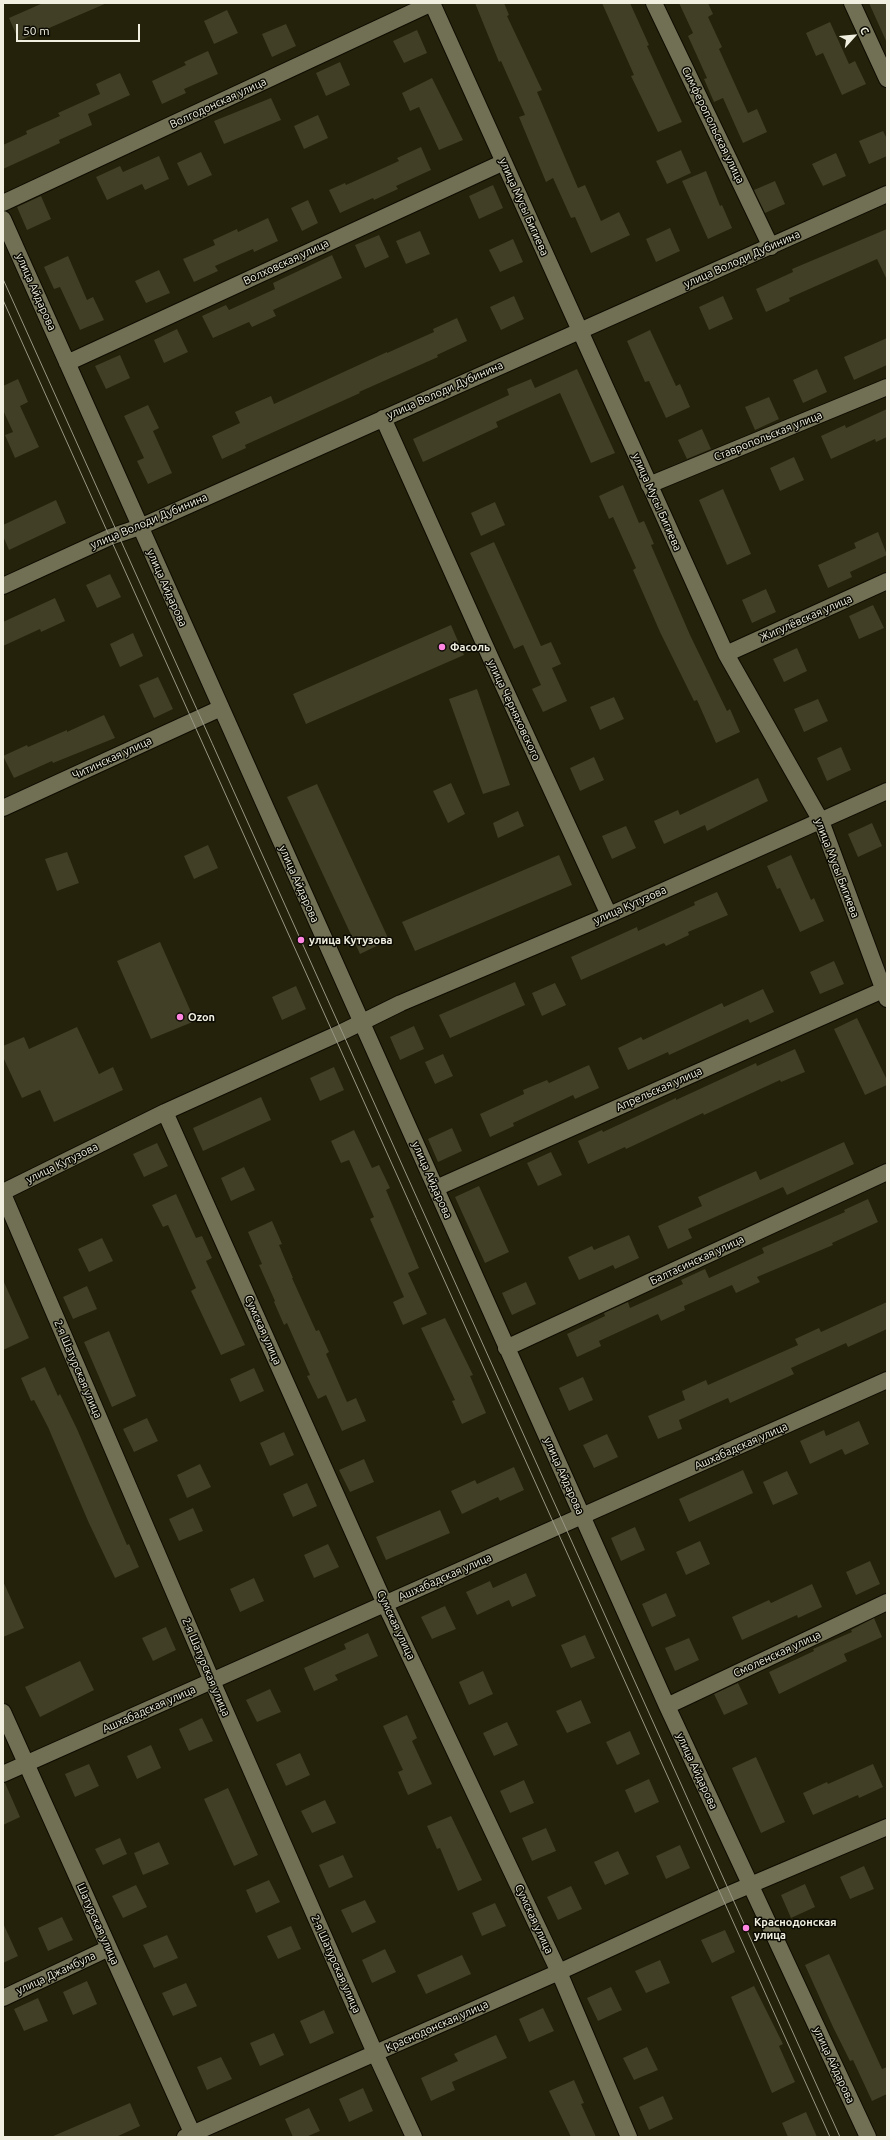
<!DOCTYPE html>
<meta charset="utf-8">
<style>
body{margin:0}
#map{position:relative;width:890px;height:2140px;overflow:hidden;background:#24220a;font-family:Ubuntu,sans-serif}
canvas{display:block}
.frame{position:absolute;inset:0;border:4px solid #f0efe0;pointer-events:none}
.north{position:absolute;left:834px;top:16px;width:40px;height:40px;-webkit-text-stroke:3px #0c0b03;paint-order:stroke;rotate:63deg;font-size:11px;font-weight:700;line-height:16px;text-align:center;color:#f0efe0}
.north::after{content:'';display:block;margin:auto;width:14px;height:18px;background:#f0efe0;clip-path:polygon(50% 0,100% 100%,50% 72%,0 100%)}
.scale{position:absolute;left:16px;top:24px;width:124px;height:18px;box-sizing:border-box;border:2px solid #f0efe0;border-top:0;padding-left:5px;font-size:12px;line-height:14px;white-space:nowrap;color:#f0efe0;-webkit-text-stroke:3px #0c0b03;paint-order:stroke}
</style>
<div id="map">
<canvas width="890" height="2140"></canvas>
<div class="frame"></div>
<div class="north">С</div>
<div class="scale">50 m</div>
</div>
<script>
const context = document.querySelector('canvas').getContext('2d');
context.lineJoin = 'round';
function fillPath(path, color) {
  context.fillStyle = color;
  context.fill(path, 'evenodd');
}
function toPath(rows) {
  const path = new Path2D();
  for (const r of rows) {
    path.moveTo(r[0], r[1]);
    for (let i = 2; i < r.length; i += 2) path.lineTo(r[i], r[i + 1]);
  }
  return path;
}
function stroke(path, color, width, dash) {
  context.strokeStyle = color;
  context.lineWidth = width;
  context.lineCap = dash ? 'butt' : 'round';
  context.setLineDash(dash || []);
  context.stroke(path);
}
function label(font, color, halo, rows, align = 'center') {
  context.font = font + ' Ubuntu,sans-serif';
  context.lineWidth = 3;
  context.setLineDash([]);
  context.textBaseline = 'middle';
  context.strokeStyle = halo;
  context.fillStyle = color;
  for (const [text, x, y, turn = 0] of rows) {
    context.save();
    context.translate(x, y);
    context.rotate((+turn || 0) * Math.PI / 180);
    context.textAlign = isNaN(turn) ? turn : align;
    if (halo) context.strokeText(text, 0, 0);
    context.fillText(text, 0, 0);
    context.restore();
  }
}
const building = toPath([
 [43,3,107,3,19,41,9,18],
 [475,3,504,3,509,15,507,16,542,90,537,92,578,188,585,185,601,221,619,212,630,235,591,253,575,217,571,218,553,178,546,182,519,117,525,115,501,61,499,62],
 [602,3,630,3,649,45,647,46,682,122,658,132,631,76,634,75],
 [679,3,708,3,713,14,708,17,722,47,719,49,748,113,757,109,767,132,743,143,723,98,714,102,704,79,707,78,688,36,693,33],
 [869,3,887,3,887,43],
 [227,10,238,33,214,44,204,21],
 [830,22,849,64,855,61,866,84,842,95,823,53,816,56,806,33],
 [286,24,296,46,272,57,262,34],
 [417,30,427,53,404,63,393,41],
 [208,51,218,74,184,89,186,93,162,104,152,81,186,65,184,62],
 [340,62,350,85,326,96,316,73],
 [120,73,130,95,88,114,92,125,59,140,60,143,3,169,3,145,27,134,26,131,60,116,58,113,100,94,96,84],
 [432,78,463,140,439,150,419,107,410,111,402,93],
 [271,98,281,120,224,144,214,121],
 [318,115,328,138,304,149,294,126],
 [883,131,887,139,887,156,869,164,859,141],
 [421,147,431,170,396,186,398,189,374,200,373,198,340,213,329,190,345,183,346,185,399,161,397,158],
 [681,150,691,173,667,184,656,161],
 [201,152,212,175,188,186,177,163],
 [836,153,846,176,823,186,812,164],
 [159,156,169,179,145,190,142,184,107,200,96,177,120,166,123,172],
 [706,171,720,206,722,205,732,228,708,239,682,181],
 [775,181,785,204,765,213,754,190],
 [493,185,503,208,479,219,469,196],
 [41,196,51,219,27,230,17,207],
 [308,200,318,223,302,231,291,208],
 [268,218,278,241,254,252,253,249,215,266,218,271,194,282,183,259,215,245,213,240,237,229,238,232],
 [670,228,680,251,656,262,646,239],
 [887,229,887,280,877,259,789,298,790,301,766,312,756,289,793,272,792,269],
 [420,231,430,254,406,264,396,241],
 [379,235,389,257,365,268,355,245],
 [513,239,523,262,500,272,489,250],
 [332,255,342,278,273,310,276,316,252,327,249,322,213,338,202,316,226,305,229,310,275,289,273,283],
 [68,256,87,300,93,297,104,320,80,330,60,287,54,289,44,267],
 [159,270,170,293,146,303,135,281],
 [514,296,524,319,501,330,490,307],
 [723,296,733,319,709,330,699,307],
 [457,318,467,341,437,355,438,357,359,392,360,393,245,445,246,448,222,459,212,436,240,423,235,412,271,396,274,404,387,352,387,353,434,332,433,329],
 [177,329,188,352,164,363,154,340],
 [650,330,676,386,680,384,690,407,666,418,649,381,645,382,627,341],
 [887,338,887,365,854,380,844,357],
 [120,355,130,378,106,389,95,366],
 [577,369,615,453,591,463,560,393,496,422,498,427,423,462,413,439,509,395,507,389,531,379,535,388],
 [817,369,827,392,803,403,793,380],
 [18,379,28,402,20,406,39,447,15,458,5,435,13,432,3,410,3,386],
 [769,397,779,419,755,430,745,407],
 [148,405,159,428,153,431,172,473,148,484,137,461,144,458,124,416],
 [887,409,887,437,876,442,875,439,831,459,821,436,845,425,846,428],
 [702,429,711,449,687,459,678,440],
 [794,457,804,480,780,491,770,468],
 [623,485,639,523,644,521,654,544,651,545,690,635,727,711,730,709,740,732,716,743,697,700,694,701,660,632,633,570,636,568,613,517,609,519,599,496],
 [723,489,751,554,727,565,699,500],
 [56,500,66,523,9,550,3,536,3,525],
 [495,502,505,525,481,536,471,513],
 [878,532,887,555,850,572,852,577,828,588,818,565,856,548,854,543],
 [494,542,541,646,551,642,561,664,552,668,567,701,543,712,532,689,541,685,523,645,514,649,470,553],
 [110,574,121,597,97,608,86,585],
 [766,589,776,612,752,623,742,600],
 [55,598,65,621,41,632,40,629,3,646,3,622],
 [873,605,884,628,859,639,849,616],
 [451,625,464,655,306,724,293,694],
 [133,633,143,656,120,667,110,644],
 [797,648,807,671,784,682,773,659],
 [158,677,173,709,154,718,139,685],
 [477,689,510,785,483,794,449,699],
 [614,697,624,719,600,730,590,707],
 [818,699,828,721,804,732,794,709],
 [104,715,115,738,53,763,52,761,14,778,3,756,27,745,28,747,67,730,67,732],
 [841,747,851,770,827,781,817,758],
 [594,757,604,780,580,791,570,768],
 [758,778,768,801,707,831,705,825,664,844,654,821,678,810,680,815],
 [451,783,465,814,448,823,433,791],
 [317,784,389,940,360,954,287,797],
 [518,811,524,826,498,838,493,823],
 [872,823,882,846,858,857,848,834],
 [626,826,636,848,612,859,602,836],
 [208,845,218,868,194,879,184,856],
 [67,852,79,883,57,891,45,859],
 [559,855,572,885,415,951,402,922],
 [791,855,811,900,814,898,824,921,800,932,780,888,777,889,767,866],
 [717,892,728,915,688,932,689,935,666,946,664,943,581,980,571,957,637,927,638,931,695,905,694,902],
 [160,942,195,1021,151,1039,117,961],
 [834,961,844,984,820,994,810,972],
 [515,982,525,1005,450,1038,439,1015],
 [555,983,566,1005,542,1016,532,993],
 [296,986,306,1009,282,1020,272,997],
 [763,989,774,1012,750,1023,748,1019,669,1055,668,1052,628,1070,618,1048,641,1037,643,1040,722,1003,724,1007],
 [857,1018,887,1080,887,1085,865,1095,834,1029],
 [414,1026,424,1049,400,1060,390,1037],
 [77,1027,99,1074,113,1067,123,1090,54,1122,40,1090,22,1098,3,1057,3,1046,24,1037,29,1049],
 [795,1049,805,1072,781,1082,780,1080,704,1115,703,1113,626,1149,625,1147,588,1164,578,1141,602,1130,603,1132,676,1098,676,1100,756,1063,757,1066],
 [443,1054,453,1076,435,1084,425,1062],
 [589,1065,599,1088,575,1099,573,1095,513,1123,514,1126,490,1137,480,1114,524,1094,523,1090,547,1080,549,1083],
 [334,1067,344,1090,320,1101,310,1078],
 [261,1097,271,1120,203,1151,193,1128],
 [452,1128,462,1151,438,1162,428,1139],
 [354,1130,372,1168,379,1165,390,1188,386,1190,419,1268,408,1273,427,1314,403,1325,393,1302,404,1297,370,1219,374,1217,349,1160,341,1163,331,1141],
 [844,1142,854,1164,787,1195,783,1187,688,1229,692,1238,668,1249,658,1226,702,1206,698,1197,756,1171,760,1180],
 [157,1143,168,1166,144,1177,133,1154],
 [551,1152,562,1175,538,1186,527,1163],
 [244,1167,255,1190,231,1201,221,1178],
 [479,1186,509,1252,485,1263,455,1197],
 [176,1194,196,1238,202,1236,212,1258,206,1261,245,1345,221,1355,191,1291,196,1288,168,1225,163,1227,152,1205],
 [868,1199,878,1222,832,1243,833,1245,757,1277,760,1282,736,1293,732,1285,684,1306,685,1310,661,1321,658,1314,599,1341,601,1346,577,1357,567,1334,605,1316,604,1313,628,1302,630,1308,683,1284,681,1280,705,1269,709,1278,764,1253,762,1248,845,1212,844,1210],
 [272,1221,282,1244,279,1245,293,1278,292,1278,316,1331,319,1330,329,1352,326,1354,347,1402,356,1398,366,1421,342,1431,326,1395,318,1399,307,1376,310,1375,287,1323,284,1325,274,1302,275,1301,259,1265,262,1264,248,1232],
 [629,1235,639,1258,615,1269,613,1265,579,1280,568,1257,592,1246,594,1250],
 [102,1238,113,1261,89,1272,78,1249],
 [3,1280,29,1338,3,1350],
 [526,1282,536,1304,512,1315,502,1293],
 [87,1286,97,1309,73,1319,63,1297],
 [887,1302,887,1329,848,1347,846,1343,791,1368,794,1374,730,1403,728,1398,679,1420,682,1429,658,1439,648,1416,685,1400,682,1391,706,1380,708,1385,798,1345,795,1339,819,1328,821,1332],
 [445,1318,473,1375,470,1376,486,1413,462,1424,452,1401,455,1400,421,1328],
 [109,1331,136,1396,112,1407,84,1342],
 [45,1367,58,1396,60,1394,77,1429,127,1545,129,1544,139,1567,115,1578,88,1521,48,1427,34,1400,31,1401,21,1378],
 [254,1368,264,1391,240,1402,230,1379],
 [583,1377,593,1400,569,1411,559,1388],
 [147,1418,158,1441,134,1452,123,1429],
 [859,1421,869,1444,845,1455,842,1449,810,1464,800,1441,824,1430,826,1436],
 [284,1432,294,1455,270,1466,260,1443],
 [607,1434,618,1457,594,1468,583,1445],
 [364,1459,374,1482,350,1492,339,1470],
 [200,1464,211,1487,187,1498,177,1475],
 [514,1467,524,1490,500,1501,498,1497,462,1514,451,1491,475,1480,477,1484],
 [743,1470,753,1493,689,1522,679,1499],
 [787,1471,798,1494,773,1505,763,1482],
 [307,1483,317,1506,293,1517,283,1494],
 [193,1508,203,1531,179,1541,169,1519],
 [440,1510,450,1533,386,1560,376,1537],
 [635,1527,645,1550,621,1561,611,1538],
 [700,1541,710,1564,686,1575,676,1552],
 [328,1544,339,1567,314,1578,304,1555],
 [870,1561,880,1584,856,1595,846,1572],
 [526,1573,536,1596,512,1607,509,1600,477,1615,466,1592,490,1581,493,1588],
 [254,1578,264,1601,240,1612,230,1589],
 [3,1581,24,1628,3,1637],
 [812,1584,822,1607,798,1618,797,1615,742,1640,732,1617,769,1600,771,1603],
 [666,1593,676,1616,652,1627,642,1604],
 [445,1606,456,1629,432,1639,421,1617],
 [874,1618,882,1637,844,1654,847,1661,779,1694,769,1672,814,1651,813,1649,852,1632,851,1630],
 [166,1627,176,1650,153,1661,142,1638],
 [368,1633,378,1656,335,1675,338,1680,314,1691,304,1668,346,1649,344,1644],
 [585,1635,595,1658,571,1668,561,1645],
 [689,1638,699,1660,675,1671,665,1648],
 [80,1661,94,1690,40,1717,25,1687],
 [483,1671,493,1694,469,1705,459,1682],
 [738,1683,748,1704,724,1715,714,1694],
 [270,1689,281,1712,257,1722,246,1700],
 [581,1700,591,1723,567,1733,556,1711],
 [407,1715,417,1738,412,1741,432,1784,408,1795,398,1772,403,1770,383,1726],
 [202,1718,213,1741,189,1751,179,1729],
 [507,1722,518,1745,494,1756,483,1733],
 [630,1731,640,1754,617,1765,606,1742],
 [151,1745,161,1768,137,1779,127,1756],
 [300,1753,310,1775,286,1786,276,1764],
 [756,1757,785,1822,761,1833,732,1768],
 [89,1764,99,1786,75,1797,65,1774],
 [873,1764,883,1787,859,1798,858,1795,813,1815,803,1793,827,1782,828,1784],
 [649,1779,659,1802,635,1813,625,1790],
 [524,1780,534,1803,510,1813,500,1791],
 [3,1783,5,1783,20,1817,3,1825],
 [228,1788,258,1855,234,1866,204,1799],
 [325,1800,336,1823,312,1833,301,1811],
 [451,1816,482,1880,458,1891,440,1848,437,1849,427,1826],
 [546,1828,556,1851,532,1861,522,1838],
 [120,1838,127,1854,103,1865,95,1849],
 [159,1842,169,1864,143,1875,134,1853],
 [680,1845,690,1868,666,1879,656,1856],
 [618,1851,629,1874,605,1885,594,1862],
 [343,1855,353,1877,329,1888,319,1865],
 [864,1866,874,1889,850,1899,840,1877],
 [269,1880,280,1902,256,1913,246,1890],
 [805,1884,815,1907,791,1918,781,1895],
 [136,1885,147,1907,123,1918,112,1896],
 [571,1886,582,1909,558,1920,547,1897],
 [365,1900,376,1922,352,1933,341,1910],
 [495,1903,506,1926,482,1936,472,1913],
 [62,1917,73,1940,48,1951,38,1928],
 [3,1923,18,1956,3,1963],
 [291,1926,301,1949,278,1959,267,1936],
 [725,1930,735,1952,712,1963,701,1940],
 [167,1935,178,1958,154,1968,143,1945],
 [385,1949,396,1972,372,1983,362,1960],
 [829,1954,882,2069,887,2067,887,2094,872,2101,853,2060,850,2061,833,2027,805,1965],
 [462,1955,471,1974,426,1994,417,1975],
 [660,1960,670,1983,646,1993,635,1971],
 [87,1981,97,2004,73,2015,63,1992],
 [186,1983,197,2006,173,2016,162,1993],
 [754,1986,783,2044,779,2046,795,2082,772,2093,731,1997],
 [611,1987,622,2010,598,2021,587,1998],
 [38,1998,48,2021,24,2031,14,2009],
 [543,2008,554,2031,529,2042,519,2019],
 [324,2010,334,2033,310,2044,300,2021],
 [274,2033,284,2055,260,2066,250,2043],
 [496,2035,507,2058,452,2082,455,2090,431,2101,421,2078,458,2061,454,2054],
 [647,2047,658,2070,634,2080,623,2058],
 [221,2057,232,2079,207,2090,197,2067],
 [574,2080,584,2103,581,2104,596,2137,571,2137,549,2091],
 [363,2088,373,2111,349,2122,339,2099],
 [663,2096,673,2119,649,2130,639,2107],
 [130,2103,140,2126,116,2137,51,2137],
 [309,2108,320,2131,306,2137,293,2137,285,2119],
 [806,2112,817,2137,788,2137,782,2123]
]);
const minor = toPath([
 [654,3,771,247],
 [852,3,887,79],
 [3,203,432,3,726,654,821,821,887,999],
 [3,219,667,1706,868,2137],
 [67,363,504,162],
 [383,418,492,661,609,915],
 [649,485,887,387],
 [3,586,110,537,140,527,887,194],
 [726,654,887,581],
 [3,808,221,708],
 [165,1112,385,1604,559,1972,629,2137],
 [436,1188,883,990],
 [3,1192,165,1112,342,1032,401,1003,609,915,887,791],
 [3,1194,212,1681,375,2053,414,2137],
 [506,1348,887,1172],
 [667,1706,887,1602],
 [3,1712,194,2137],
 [3,1774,887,1380],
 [3,1998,109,1948],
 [185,2137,559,1972,722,1897,887,1827]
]);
const tram = toPath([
 [3,279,840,2137],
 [3,300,830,2137]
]);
const markers = [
 [442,647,4,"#fe85e0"],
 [301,940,4,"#fe85e0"],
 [180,1017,4,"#fe85e0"],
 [746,1928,4,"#fe85e0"]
];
const streetNames = [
 ["Волгодонская улица",218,103,-25],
 ["Симферопольская улица",713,125,64],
 ["улица Мусы Бигиева",524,207,66],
 ["улица Володи Дубинина",742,259,-24],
 ["Волховская улица",286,262,-25],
 ["улица Айдарова",36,292,66],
 ["улица Володи Дубинина",445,390,-24],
 ["Ставропольская улица",768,436,-22],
 ["улица Мусы Бигиева",657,502,66],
 ["улица Володи Дубинина",149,521,-23],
 ["улица Айдарова",167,588,66],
 ["Жигулёвская улица",806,618,-24],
 ["улица Черняховского",514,710,65],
 ["Читинская улица",112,758,-25],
 ["улица Мусы Бигиева",837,868,69],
 ["улица Айдарова",299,884,66],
 ["улица Кутузова",630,905,-24],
 ["Апрельская улица",659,1089,-24],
 ["улица Кутузова",62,1163,-26],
 ["улица Айдарова",432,1180,66],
 ["Балтасинская улица",697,1260,-25],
 ["Сумская улица",263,1330,66],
 ["2-я Шатурская улица",78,1369,67],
 ["Ашхабадская улица",741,1446,-24],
 ["улица Айдарова",564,1476,66],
 ["Ашхабадская улица",445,1577,-24],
 ["Сумская улица",396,1625,65],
 ["Смоленская улица",777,1654,-25],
 ["2-я Шатурская улица",206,1667,67],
 ["Ашхабадская улица",149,1709,-24],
 ["улица Айдарова",697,1771,65],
 ["Сумская улица",534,1919,65],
 ["Шатурская улица",98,1924,66],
 ["2-я Шатурская улица",336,1964,66],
 ["улица Джамбула",56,1973,-25],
 ["Краснодонская улица",437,2026,-24],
 ["улица Айдарова",834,2065,65]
];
const poiNames = [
 ["Фасоль",450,647],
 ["улица Кутузова",309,940],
 ["Ozon",188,1017],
 ["Краснодонская",754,1922],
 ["улица",754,1935]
];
fillPath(building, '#413f26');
stroke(minor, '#0e0c00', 18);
stroke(minor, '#717055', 16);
stroke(tram, '#989784', 1);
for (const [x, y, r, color] of markers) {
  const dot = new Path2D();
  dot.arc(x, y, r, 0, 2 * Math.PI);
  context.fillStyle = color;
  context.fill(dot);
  stroke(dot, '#0c0b03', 1.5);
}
label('11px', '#f0efe0', '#0c0b03', streetNames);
label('bold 11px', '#f0efe0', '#0c0b03', poiNames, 'left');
</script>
